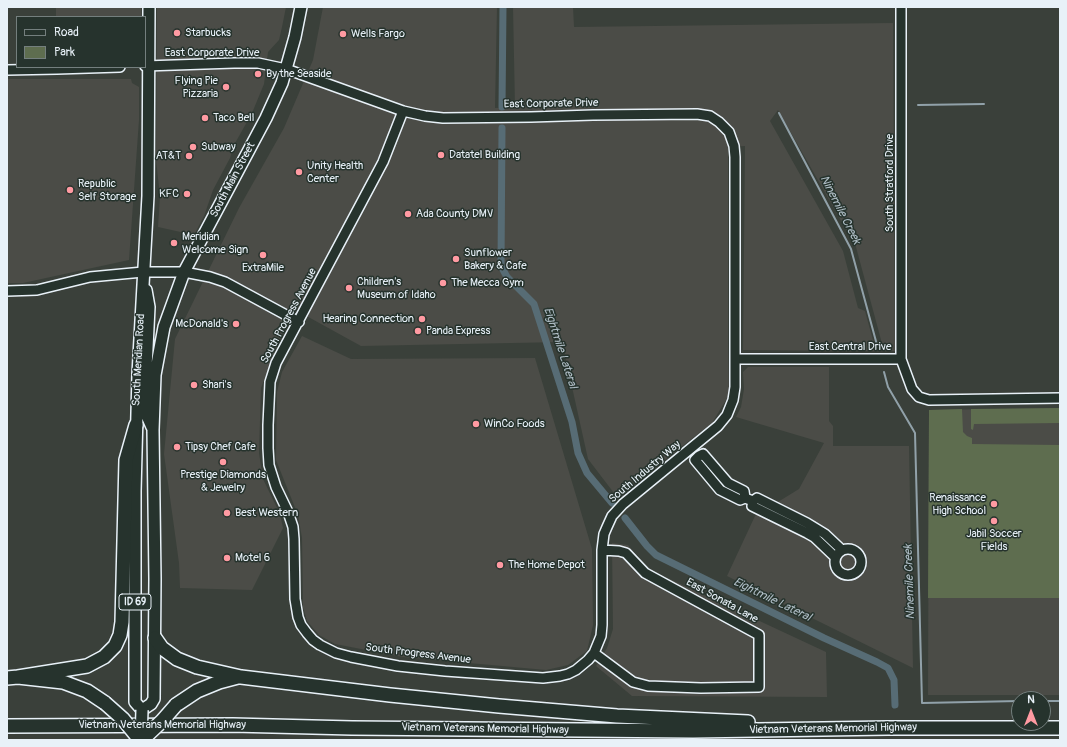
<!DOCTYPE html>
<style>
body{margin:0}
#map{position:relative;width:1067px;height:747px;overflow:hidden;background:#3a403a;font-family:Pangolin,sans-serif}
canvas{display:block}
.frame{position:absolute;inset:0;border:8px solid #e8f1f8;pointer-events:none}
.legend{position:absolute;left:16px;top:16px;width:130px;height:52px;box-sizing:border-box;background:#26332d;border:1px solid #747f7e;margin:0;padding:5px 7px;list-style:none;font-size:12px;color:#e8f1f8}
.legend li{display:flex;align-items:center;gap:8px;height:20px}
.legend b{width:20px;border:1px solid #747f7e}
.north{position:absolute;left:1011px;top:691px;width:40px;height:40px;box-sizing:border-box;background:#26332d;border:1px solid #747f7e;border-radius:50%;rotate:0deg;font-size:11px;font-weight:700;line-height:16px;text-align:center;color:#e8f1f8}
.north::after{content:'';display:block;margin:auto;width:14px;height:18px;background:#ff9aa2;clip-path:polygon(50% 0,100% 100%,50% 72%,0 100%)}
</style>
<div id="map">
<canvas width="1067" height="747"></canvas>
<div class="frame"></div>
<ul class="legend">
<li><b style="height:5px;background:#26332d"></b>Road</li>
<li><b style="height:11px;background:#5e6d4f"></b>Park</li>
</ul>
<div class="north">N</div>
</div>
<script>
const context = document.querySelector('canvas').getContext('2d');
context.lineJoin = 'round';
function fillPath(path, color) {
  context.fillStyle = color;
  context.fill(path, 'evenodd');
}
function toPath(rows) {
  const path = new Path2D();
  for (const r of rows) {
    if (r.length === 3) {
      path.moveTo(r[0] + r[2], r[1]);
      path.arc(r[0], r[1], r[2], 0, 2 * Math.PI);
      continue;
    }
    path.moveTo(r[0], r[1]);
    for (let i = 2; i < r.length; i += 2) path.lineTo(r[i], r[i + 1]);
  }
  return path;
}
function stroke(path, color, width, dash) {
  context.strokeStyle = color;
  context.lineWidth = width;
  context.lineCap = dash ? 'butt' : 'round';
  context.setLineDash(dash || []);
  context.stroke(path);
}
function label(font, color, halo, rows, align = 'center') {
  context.font = font + ' Pangolin,sans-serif';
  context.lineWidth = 3;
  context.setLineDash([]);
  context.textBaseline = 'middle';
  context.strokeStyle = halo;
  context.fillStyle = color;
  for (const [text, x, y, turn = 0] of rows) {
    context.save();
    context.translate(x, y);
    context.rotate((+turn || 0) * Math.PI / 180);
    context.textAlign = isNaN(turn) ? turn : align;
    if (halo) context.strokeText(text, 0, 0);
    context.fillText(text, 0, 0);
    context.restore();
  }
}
const built = toPath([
 [56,7,141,7,141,17,56,17],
 [157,7,286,7,282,27,279,40,268,52,264,84,252,113,234,145,230,158,213,190,204,216,194,235,158,227,160,196,156,160],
 [323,7,497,7,495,108,515,107,513,7,573,7,574,27,893,23,895,351,884,351,856,247,778,110,770,121,843,251,858,308,865,311,876,351,743,350,745,146,728,147,728,343,729,395,712,423,617,497,588,459,562,342,361,346,292,308,261,388,259,453,263,479,280,514,283,528,252,590,180,588,179,563,164,454,175,339,239,208,284,128,313,60],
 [7,79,131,79,132,83,139,87,139,120,129,260,23,283,7,283],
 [302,336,351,359,535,358,592,549,593,625,587,651,568,665,546,670,403,657,335,644,319,635,307,621,303,607,302,538,298,515,276,460,277,392,282,372],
 [748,367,829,367,829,421,833,426,833,446,909,446,913,668,727,576,755,516,799,489,824,443,736,417,741,407,744,389,743,372],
 [1060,408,1060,695,928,695,929,410],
 [612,543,628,545,646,568,826,652,827,697,632,696,596,666,607,648,613,629]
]);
const green = toPath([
 [1060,408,1060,423,974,424,973,430,971,429,971,409],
 [962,409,963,432,967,436,972,438,972,444,1060,445,1060,598,928,598,929,410]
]);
const stream = toPath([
 [918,105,984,104],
 [779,113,851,249,877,345],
 [884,372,888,387,915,433,922,703,1019,701],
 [1043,701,1060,701]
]);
const canal = toPath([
 [502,107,503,7],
 [502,128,501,266,507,277,534,304,572,422,578,453,587,473,612,503],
 [625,518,647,546,656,555,824,638,877,662,888,668,894,680,895,705]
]);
const minor = toPath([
 [901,7,901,359,912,389,919,397,929,400,1060,398],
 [145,66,234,63,258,63,286,69,403,111,425,116,443,118,531,117,593,115,697,114,710,116,719,122,729,132,734,146,735,157,735,387,733,400,727,415,718,426,623,504,612,516,607,527,604,534,602,550,602,625,601,636,594,653,588,660,576,670,568,674,560,676,543,678,445,671,398,666,351,657,336,653,320,645,313,640,307,633,301,625,298,617,295,599,294,539,293,527,288,512,276,487,269,465,268,448,268,425,270,382,276,363,383,162,403,111],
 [7,70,57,69,120,67],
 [7,291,37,290,90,277,143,272,184,272,210,277,225,282,299,322],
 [735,359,901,359],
 [745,498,744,491,728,483,703,454,699,456,695,460,720,490,740,500,745,498,753,501],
 [753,501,757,498,807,523,825,534,842,550],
 [753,501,752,506,807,533,814,537,835,557],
 [848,562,13],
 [594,653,633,682,648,686,701,688,759,687,759,635,645,573,626,553,619,551,602,550]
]);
const major = toPath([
 [149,7,148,196,138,374,135,491,135,702,142,710,151,704,154,699,155,579,153,430,155,375,164,327,184,272,266,118,282,83,295,37,301,7],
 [146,290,149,307,144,409,152,427]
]);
const highway = toPath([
 [155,638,162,648,177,659,197,667,241,677,390,695,499,706,617,716,748,722],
 [18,677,87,666,104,657,115,646,120,635,122,622,126,460,136,425],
 [7,678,18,677,63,682,87,691,105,703],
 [176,705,197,691,219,682,238,677],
 [7,726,233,725,352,728,693,731,888,728,1060,728]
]);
const majorBridge = toPath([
 [141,740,142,710]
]);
const highwayBridge = toPath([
 [105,703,123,719,140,740],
 [142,740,162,721,176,705]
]);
const markers = [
 [177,33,4,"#ff9aa2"],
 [343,34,4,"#ff9aa2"],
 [258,74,4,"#ff9aa2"],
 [226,87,4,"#ff9aa2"],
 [205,118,4,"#ff9aa2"],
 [193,147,4,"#ff9aa2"],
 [441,155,4,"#ff9aa2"],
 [189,156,4,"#ff9aa2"],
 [299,172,4,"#ff9aa2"],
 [70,190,4,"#ff9aa2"],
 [187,194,4,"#ff9aa2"],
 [408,214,4,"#ff9aa2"],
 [174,243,4,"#ff9aa2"],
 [263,255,4,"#ff9aa2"],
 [456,259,4,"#ff9aa2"],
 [443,283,4,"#ff9aa2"],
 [349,288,4,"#ff9aa2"],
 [422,319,4,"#ff9aa2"],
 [236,324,4,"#ff9aa2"],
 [418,331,4,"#ff9aa2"],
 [194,385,4,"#ff9aa2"],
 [476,424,4,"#ff9aa2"],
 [177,447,4,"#ff9aa2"],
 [223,462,4,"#ff9aa2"],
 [994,504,4,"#ff9aa2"],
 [227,513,4,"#ff9aa2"],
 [994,521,4,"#ff9aa2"],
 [227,558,4,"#ff9aa2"],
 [500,565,4,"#ff9aa2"]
];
const shields = [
 [135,602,32]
];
const shieldNames = [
 ["ID 69",135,602]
];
const poiNames = [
 ["Starbucks",185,33],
 ["Wells Fargo",351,34],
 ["By the Seaside",266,74],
 ["Flying Pie",218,81,"right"],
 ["Pizzaria",218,94,"right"],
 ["Taco Bell",213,118],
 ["Subway",201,147],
 ["Datatel Building",449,155],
 ["AT&T",181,156,"right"],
 ["Unity Health",307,166],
 ["Center",307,179],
 ["Republic",78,184],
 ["Self Storage",78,197],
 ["KFC",179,194,"right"],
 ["Ada County DMV",416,214],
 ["Meridian",182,237],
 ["Welcome Sign",182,250],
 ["Sunflower",464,253],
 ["Bakery & Cafe",464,266],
 ["ExtraMile",263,268,"center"],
 ["Children's",357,282],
 ["Museum of Idaho",357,295],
 ["The Mecca Gym",451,283],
 ["Hearing Connection",414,319,"right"],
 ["McDonald's",228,324,"right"],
 ["Panda Express",426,331],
 ["Shari's",202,385],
 ["WinCo Foods",484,424],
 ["Tipsy Chef Cafe",185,447],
 ["Prestige Diamonds",223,475,"center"],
 ["& Jewelry",223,488,"center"],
 ["Renaissance",986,498,"right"],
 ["High School",986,511,"right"],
 ["Best Western",235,513],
 ["Jabil Soccer",994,534,"center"],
 ["Fields",994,547,"center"],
 ["Motel 6",235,558],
 ["The Home Depot",508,565]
];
const streetNames = [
 ["East Corporate Drive",212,53],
 ["East Corporate Drive",551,104,-1],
 ["South Main Street",233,180,-62],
 ["South Stratford Drive",890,183,-90],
 ["South Progress Avenue",289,316,-62],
 ["East Central Drive",850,347],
 ["South Meridian Road",139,360,-87],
 ["South Industry Way",645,472,-40],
 ["East Sonata Lane",722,601,29],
 ["South Progress Avenue",418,654,7],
 ["Vietnam Veterans Memorial Highway",162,725],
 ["Vietnam Veterans Memorial Highway",485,729,1],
 ["Vietnam Veterans Memorial Highway",833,729,-1]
];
const waterNames = [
 ["Ninemile Creek",840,210,63],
 ["Eightmile Lateral",560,348,72],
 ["Ninemile Creek",910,582,-92],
 ["Eightmile Lateral",772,600,26]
];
fillPath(built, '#4b4c47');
fillPath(green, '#5e6d4f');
stroke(stream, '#91a1a9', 2);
stroke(canal, '#576c75', 7);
stroke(minor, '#e8f1f8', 12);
stroke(major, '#e8f1f8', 14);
stroke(highway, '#e8f1f8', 16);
stroke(minor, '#26332d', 9);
stroke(major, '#26332d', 11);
stroke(highway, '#26332d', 13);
stroke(majorBridge, '#e8f1f8', 14, []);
stroke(highwayBridge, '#e8f1f8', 16, []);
stroke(majorBridge, '#26332d', 11);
stroke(highwayBridge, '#26332d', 13);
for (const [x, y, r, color] of markers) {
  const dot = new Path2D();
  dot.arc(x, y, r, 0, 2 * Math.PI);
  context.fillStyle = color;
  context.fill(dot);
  stroke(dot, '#26332d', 1.5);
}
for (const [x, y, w] of shields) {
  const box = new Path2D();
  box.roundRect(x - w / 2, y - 8, w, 16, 3);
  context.fillStyle = '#26332d';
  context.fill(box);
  stroke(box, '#e8f1f8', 1);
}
label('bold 10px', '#e8f1f8', null, shieldNames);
label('11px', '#e8f1f8', '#26332d', poiNames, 'left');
label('11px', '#e8f1f8', '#26332d', streetNames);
label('italic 12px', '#aebcc4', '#26332d', waterNames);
</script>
